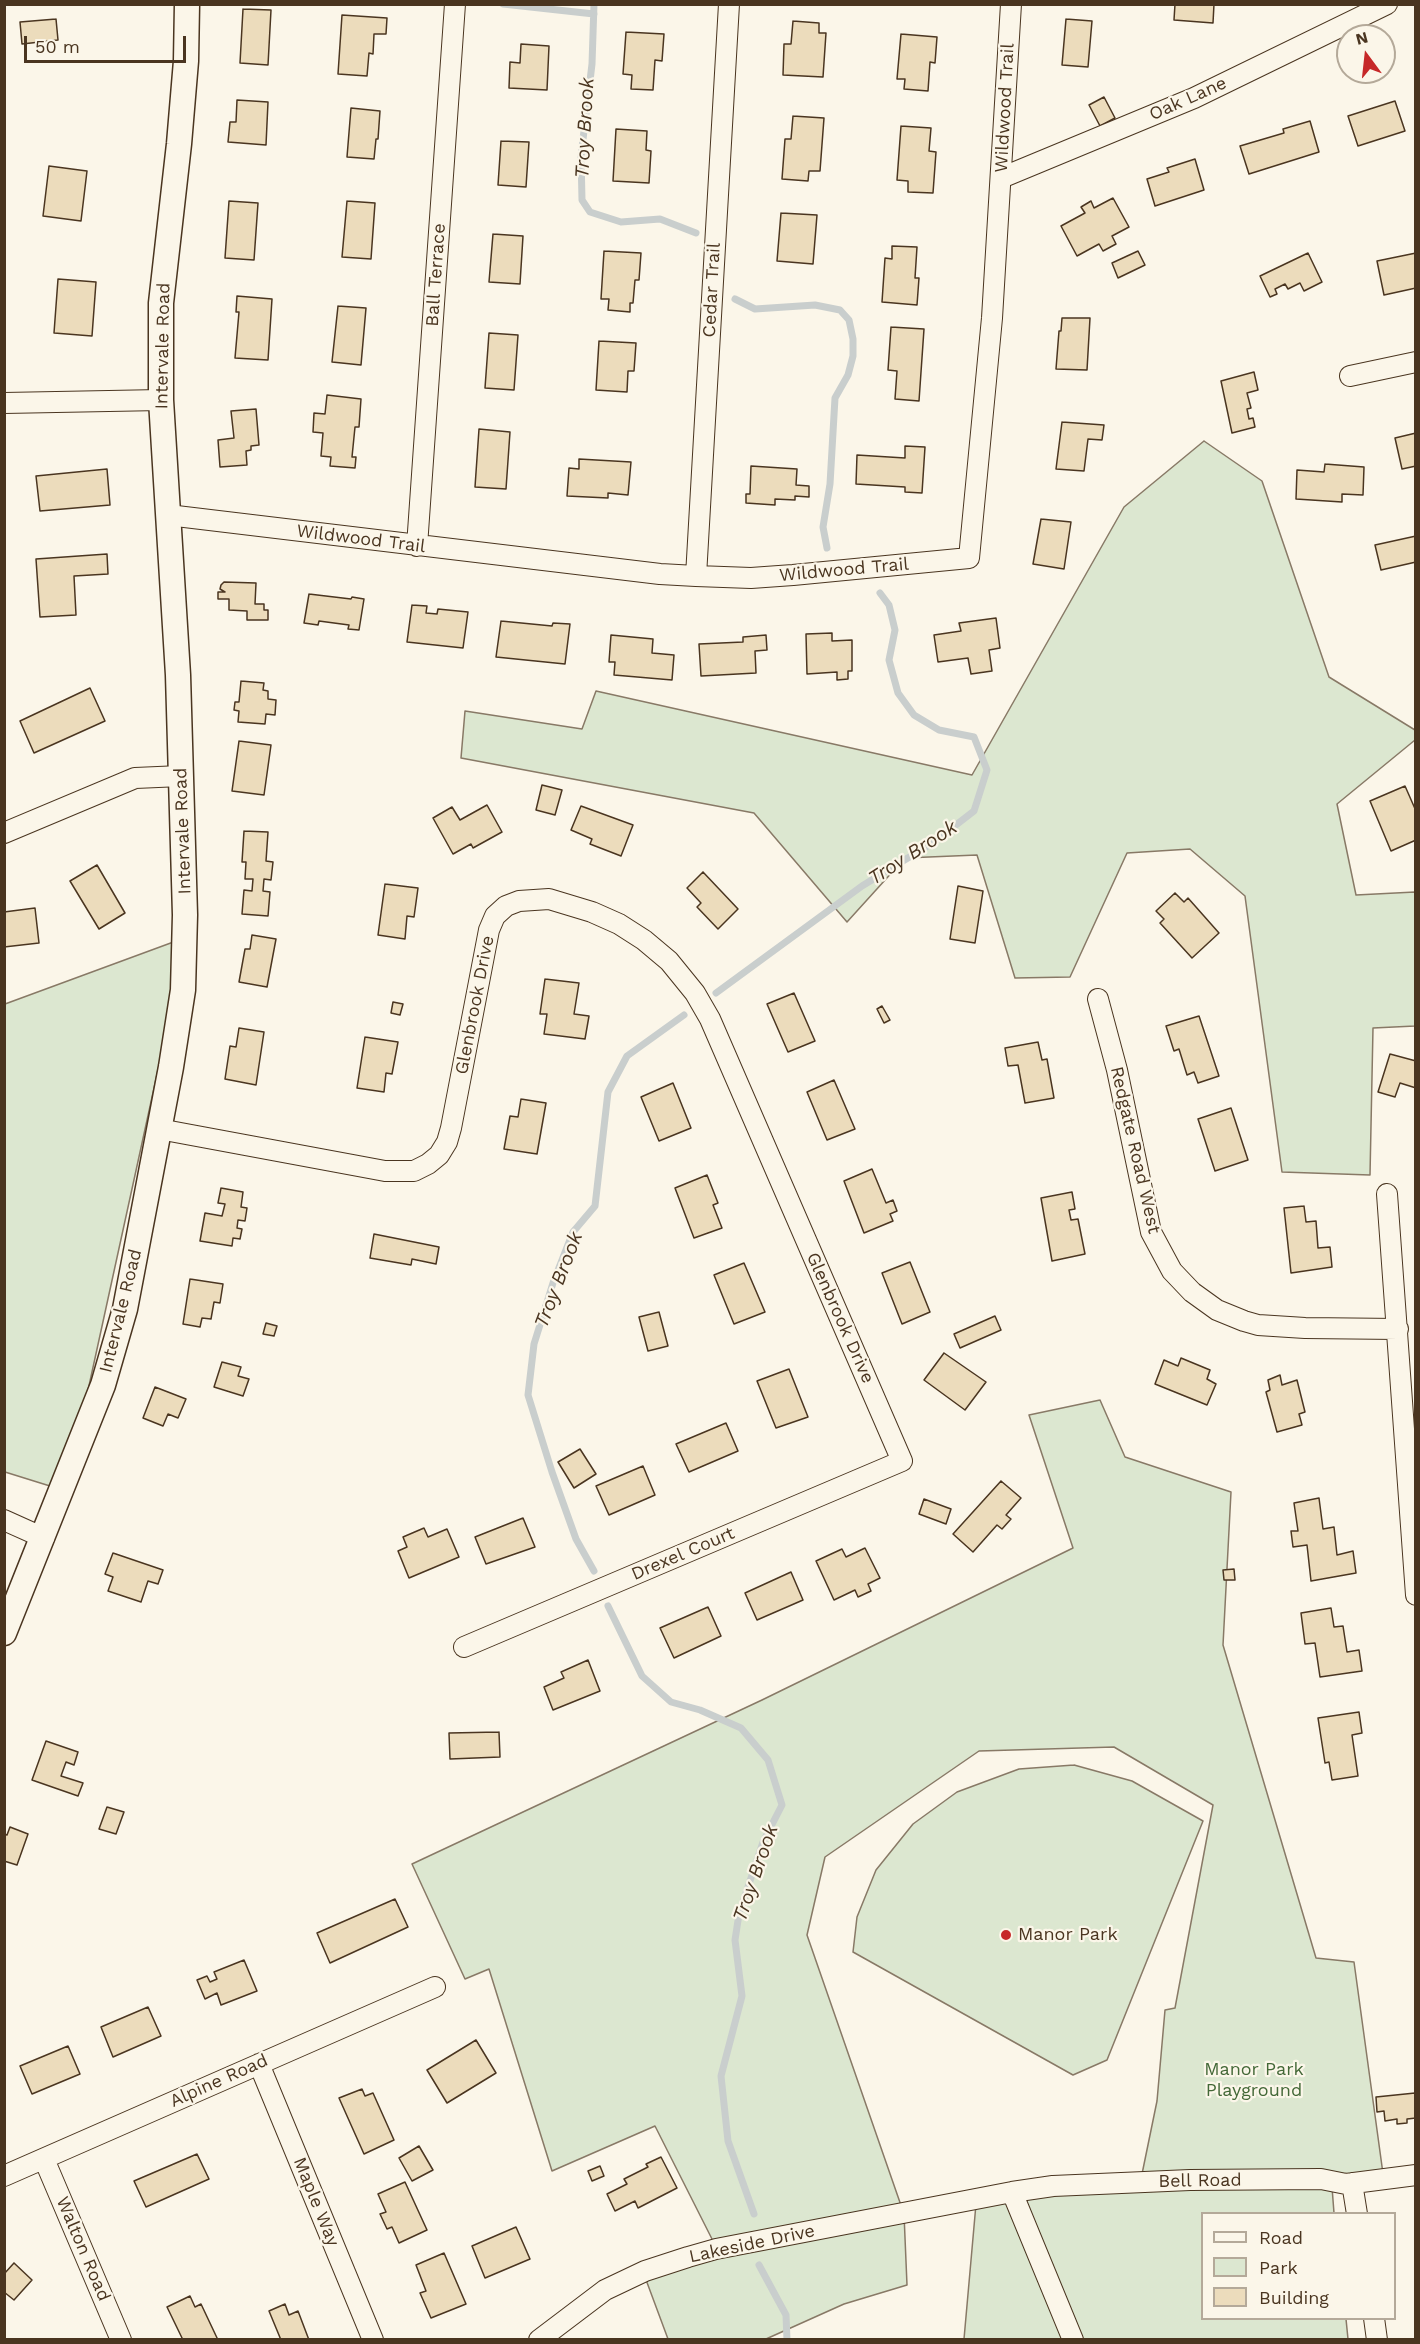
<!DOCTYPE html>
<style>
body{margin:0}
#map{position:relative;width:1420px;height:2344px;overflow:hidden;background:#fbf6e9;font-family:"Work Sans",sans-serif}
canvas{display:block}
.frame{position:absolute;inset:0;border:6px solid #4a3520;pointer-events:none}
.legend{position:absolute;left:1201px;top:2212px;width:195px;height:108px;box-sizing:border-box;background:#fbf6e9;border:2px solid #b4a999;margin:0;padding:8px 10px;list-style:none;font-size:18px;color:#4a3520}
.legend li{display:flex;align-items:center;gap:12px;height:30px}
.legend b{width:30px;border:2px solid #b4a999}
.north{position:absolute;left:1336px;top:24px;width:60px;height:60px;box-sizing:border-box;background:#fbf6e9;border:2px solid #b4a999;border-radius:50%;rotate:345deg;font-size:16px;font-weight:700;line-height:24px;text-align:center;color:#4a3520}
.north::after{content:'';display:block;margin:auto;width:21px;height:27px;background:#c62828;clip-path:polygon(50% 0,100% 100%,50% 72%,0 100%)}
.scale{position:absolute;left:24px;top:36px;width:162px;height:27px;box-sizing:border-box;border:3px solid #4a3520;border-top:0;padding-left:8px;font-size:18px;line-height:21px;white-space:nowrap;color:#4a3520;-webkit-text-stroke:4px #fbf6e9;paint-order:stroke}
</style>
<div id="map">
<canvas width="1420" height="2344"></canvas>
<div class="frame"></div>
<ul class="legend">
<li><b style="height:8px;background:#fbf6e9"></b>Road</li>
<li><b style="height:16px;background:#dce7d0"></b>Park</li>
<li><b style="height:16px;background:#ecdcbc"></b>Building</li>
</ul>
<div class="north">N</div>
<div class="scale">50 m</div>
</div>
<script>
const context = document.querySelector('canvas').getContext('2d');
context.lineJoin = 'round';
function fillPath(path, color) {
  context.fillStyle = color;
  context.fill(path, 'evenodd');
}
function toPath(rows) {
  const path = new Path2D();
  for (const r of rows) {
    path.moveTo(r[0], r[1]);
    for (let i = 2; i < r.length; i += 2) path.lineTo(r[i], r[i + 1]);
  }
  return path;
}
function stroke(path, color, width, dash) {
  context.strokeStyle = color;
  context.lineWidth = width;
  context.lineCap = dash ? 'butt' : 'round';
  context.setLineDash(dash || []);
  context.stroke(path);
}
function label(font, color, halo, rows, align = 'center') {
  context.font = font + ' "Work Sans",sans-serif';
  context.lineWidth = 4.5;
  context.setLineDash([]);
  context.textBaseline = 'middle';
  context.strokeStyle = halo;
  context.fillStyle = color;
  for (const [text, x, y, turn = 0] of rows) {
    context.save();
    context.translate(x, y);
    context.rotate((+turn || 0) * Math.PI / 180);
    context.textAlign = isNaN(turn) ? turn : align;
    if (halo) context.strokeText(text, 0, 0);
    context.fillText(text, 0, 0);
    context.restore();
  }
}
const green = toPath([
 [1204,441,1262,481,1329,677,1415,730,1415,740,1337,804,1356,895,1415,892,1415,1026,1373,1028,1370,1175,1282,1172,1245,896,1190,849,1127,853,1070,977,1015,978,977,855,905,858,847,922,754,813,461,758,465,711,582,729,596,691,972,775,1124,507,1204,441],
 [187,937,66,1491,5,1472,5,1004,187,937],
 [1100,1400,1125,1457,1231,1492,1223,1645,1316,1958,1354,1962,1384,2181,1332,2187,1334,2213,1202,2214,1202,2318,1346,2319,1348,2339,964,2339,976,2204,1142,2174,1157,2101,1165,2010,1175,2008,1213,1805,1114,1747,979,1751,825,1857,807,1935,904,2214,907,2285,844,2304,766,2339,668,2339,642,2269,714,2243,655,2126,552,2171,489,1969,465,1979,412,1864,762,1700,1073,1548,1029,1415,1100,1400],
 [1074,1765,1132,1781,1203,1821,1107,2060,1073,2075,853,1952,857,1917,876,1870,913,1824,957,1792,1019,1769,1074,1765]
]);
const stream = toPath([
 [503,4,594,14],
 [594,4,592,64,581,156,582,200,590,212,621,222,660,219,696,233],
 [735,299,755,309,815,305,840,310,849,320,853,339,853,356,848,375,835,398,830,484,823,527,827,548],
 [716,993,862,886,934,842,974,811,987,770,974,737,939,730,914,715,898,693,889,660,895,630,889,605,880,593],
 [594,1571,576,1539,552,1472,528,1395,534,1344,553,1283,573,1232,595,1206,608,1092,627,1056,684,1015],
 [608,1606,642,1676,671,1702,700,1710,741,1728,768,1760,782,1805,763,1842,739,1914,735,1940,742,1996,721,2076,728,2141,754,2214],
 [759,2265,786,2315,787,2340]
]);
const building = toPath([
 [1175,4,1214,4,1213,23,1174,20,1175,4],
 [243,9,271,10,268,65,240,63,243,9],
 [342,15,387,18,386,34,374,34,373,54,369,53,367,76,338,74,342,15],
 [56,19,58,40,22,44,20,22,56,19],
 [1066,19,1092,21,1088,67,1062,65,1066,19],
 [793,21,819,23,819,33,826,33,823,77,783,75,784,44,791,44,793,21],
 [626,32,664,34,662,61,655,60,653,90,631,89,632,75,623,74,626,32],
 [901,34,937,37,935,63,930,62,928,91,904,89,905,79,897,79,901,34],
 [521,44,549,46,547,90,509,88,510,62,520,63,521,44],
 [1104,97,1115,118,1100,126,1089,105,1104,97],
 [237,100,268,102,266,145,228,142,230,122,236,122,237,100],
 [1395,101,1405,131,1358,146,1348,116,1395,101],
 [351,108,380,111,378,139,376,139,374,159,347,157,351,108],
 [793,116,824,118,820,171,809,171,808,181,782,179,785,139,791,139,793,116],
 [1310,121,1319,152,1249,174,1240,146,1284,133,1283,129,1310,121],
 [901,126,931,128,929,151,936,152,933,193,908,192,908,181,897,180,901,126],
 [616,129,647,131,646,150,651,151,649,183,613,181,616,129],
 [501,141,529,142,526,187,498,185,501,141],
 [1195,159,1204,190,1155,206,1147,179,1169,172,1167,168,1195,159],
 [49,166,87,171,81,221,43,216,49,166],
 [1113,198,1129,227,1112,236,1116,244,1103,251,1099,244,1077,256,1061,226,1085,213,1081,207,1091,201,1094,208,1113,198],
 [229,201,258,203,254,260,225,258,229,201],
 [347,201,375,203,371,259,342,257,347,201],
 [781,213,817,215,813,264,777,261,781,213],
 [493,234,523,236,520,284,489,282,493,234],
 [892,246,917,247,915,278,919,278,917,305,882,302,885,258,892,259,892,246],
 [604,251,641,253,639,280,635,280,633,303,630,303,630,312,608,310,609,299,601,299,604,251],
 [1138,251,1145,265,1118,278,1112,263,1138,251],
 [1308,253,1322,282,1304,291,1300,283,1288,289,1285,284,1275,289,1277,294,1270,297,1260,276,1308,253],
 [1416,253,1416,288,1384,295,1377,261,1416,253],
 [58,279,96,282,92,336,54,333,58,279],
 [237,296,272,299,268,360,235,358,239,312,236,312,237,296],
 [338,306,366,308,361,365,332,362,338,306],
 [1062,318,1090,318,1087,370,1056,369,1059,331,1061,331,1062,318],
 [891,327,924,329,919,401,895,399,897,371,888,370,891,327],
 [489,333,518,335,514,390,485,388,489,333],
 [599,341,636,343,634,371,628,371,627,392,596,390,599,341],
 [1254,372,1258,390,1247,393,1251,408,1247,409,1249,419,1253,418,1255,427,1232,433,1221,381,1254,372],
 [327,395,361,399,359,427,355,427,352,457,356,457,355,468,330,466,331,457,321,456,323,433,313,432,314,413,325,414,327,395],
 [256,409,259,445,251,446,251,450,246,451,247,465,220,467,218,440,234,438,231,411,256,409],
 [1062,422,1104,425,1102,440,1088,439,1084,471,1056,469,1062,422],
 [479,429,510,432,506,489,475,487,479,429],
 [1416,433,1416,466,1402,469,1395,438,1416,433],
 [905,446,925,447,922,493,905,492,905,487,856,484,857,455,905,458,905,446],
 [579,459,631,462,628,495,608,493,608,498,567,496,569,468,579,469,579,459],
 [1325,464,1364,467,1363,495,1342,494,1342,502,1296,499,1297,470,1324,472,1325,464],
 [751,466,797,469,796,485,809,486,809,497,795,496,795,500,775,499,775,505,746,503,746,494,750,494,751,466],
 [107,469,110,505,40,511,36,476,107,469],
 [1041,519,1071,522,1064,569,1033,564,1041,519],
 [1416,536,1416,562,1381,570,1375,545,1416,536],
 [107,554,108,574,74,576,76,615,40,617,36,559,107,554],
 [224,582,256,583,255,604,264,604,264,610,268,610,268,620,247,620,247,611,229,610,229,599,218,599,218,592,225,592,220,589,221,585,224,582],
 [309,594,351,599,352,597,364,599,359,630,348,629,349,625,319,621,318,625,304,623,309,594],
 [412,605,427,606,426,613,437,614,438,609,468,612,463,648,407,642,412,605],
 [996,618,1000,648,989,650,992,671,971,674,968,658,938,662,934,635,961,631,959,623,996,618],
 [501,621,552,626,553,623,570,624,565,664,496,657,501,621],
 [832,633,832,641,852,640,852,671,848,671,848,679,837,680,837,672,807,674,806,634,832,633],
 [611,635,653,639,652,653,674,655,672,680,614,675,615,662,609,662,611,635],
 [766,635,767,650,755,651,756,673,701,676,699,644,743,642,743,637,766,635],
 [241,681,264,683,263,690,268,691,268,699,276,700,275,715,266,714,265,724,238,722,239,711,234,710,235,702,239,702,241,681],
 [90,688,105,721,34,753,20,721,90,688],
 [239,741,271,745,264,795,232,791,239,741],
 [542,785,562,790,555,815,536,810,542,785],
 [1405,786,1416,811,1416,840,1391,851,1370,801,1405,786],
 [487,805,502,832,473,848,471,844,453,854,433,818,452,807,460,820,487,805],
 [581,806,633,825,621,856,590,844,592,839,571,830,581,806],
 [244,831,268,832,266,861,273,862,271,880,264,879,263,891,270,892,268,916,242,914,244,890,252,891,253,879,245,879,246,862,242,862,244,831],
 [97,865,125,913,99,929,70,881,97,865],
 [703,872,738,909,718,929,697,907,701,903,687,888,703,872],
 [385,884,418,888,414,917,407,916,405,939,378,935,385,884],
 [958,886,983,891,975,943,950,939,958,886],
 [1175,893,1184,902,1188,898,1219,933,1192,958,1160,923,1164,919,1156,911,1175,893],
 [35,908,39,943,4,947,4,912,35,908],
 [252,935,276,939,267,987,239,982,245,949,250,949,252,935],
 [545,979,579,983,574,1014,589,1016,585,1039,544,1034,547,1014,540,1014,545,979],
 [794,993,815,1041,788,1052,767,1004,794,993],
 [393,1002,403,1004,400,1015,391,1013,393,1002],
 [882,1006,890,1020,884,1023,877,1009,882,1006],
 [1199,1016,1219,1076,1198,1083,1194,1072,1187,1075,1179,1049,1174,1051,1166,1026,1199,1016],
 [239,1028,264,1032,256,1085,225,1079,230,1046,236,1047,239,1028],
 [365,1037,398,1042,392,1074,386,1073,384,1092,357,1088,365,1037],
 [1038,1042,1042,1060,1047,1059,1054,1098,1025,1103,1018,1065,1008,1066,1005,1048,1038,1042],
 [1390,1054,1416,1061,1416,1088,1400,1083,1395,1097,1378,1092,1390,1054],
 [834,1080,855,1129,827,1140,807,1092,834,1080],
 [673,1083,691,1128,659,1141,641,1097,673,1083],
 [521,1099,546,1103,537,1154,504,1149,510,1116,518,1117,521,1099],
 [1231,1108,1248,1160,1215,1171,1198,1119,1231,1108],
 [872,1169,886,1203,893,1200,897,1211,890,1214,893,1221,864,1233,844,1181,872,1169],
 [707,1175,718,1203,713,1205,722,1228,694,1238,675,1188,707,1175],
 [221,1188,243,1192,241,1207,247,1208,245,1221,238,1220,237,1228,242,1229,240,1239,233,1238,232,1246,200,1241,205,1213,222,1216,225,1204,218,1203,221,1188],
 [1072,1192,1075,1209,1069,1210,1071,1220,1078,1219,1085,1254,1052,1261,1041,1198,1072,1192],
 [1304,1206,1306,1222,1316,1221,1318,1248,1330,1247,1332,1267,1291,1273,1284,1208,1304,1206],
 [374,1234,439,1247,436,1264,412,1259,411,1265,370,1258,374,1234],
 [910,1262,930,1312,902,1324,882,1273,910,1262],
 [744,1263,765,1312,734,1324,714,1275,744,1263],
 [190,1279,223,1284,220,1303,214,1302,211,1319,202,1318,200,1327,183,1324,190,1279],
 [659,1312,668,1346,648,1351,639,1317,659,1312],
 [995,1316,1001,1330,960,1348,954,1334,995,1316],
 [266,1323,277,1326,274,1336,263,1334,266,1323],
 [944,1353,986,1382,965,1410,924,1380,944,1353],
 [1181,1358,1210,1370,1207,1379,1216,1384,1207,1405,1155,1384,1164,1360,1178,1366,1181,1358],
 [222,1362,241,1367,238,1376,249,1379,243,1396,214,1387,222,1362],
 [789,1369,808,1417,776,1428,757,1381,789,1369],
 [1280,1375,1282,1385,1297,1380,1305,1412,1299,1414,1302,1425,1277,1432,1266,1392,1270,1390,1268,1380,1280,1375],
 [155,1387,186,1399,178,1418,168,1414,163,1426,143,1418,155,1387],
 [726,1423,738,1451,689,1472,676,1444,726,1423],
 [580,1449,596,1474,574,1488,558,1462,580,1449],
 [643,1466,655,1495,609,1515,596,1486,643,1466],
 [1001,1481,1021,1498,1006,1515,1011,1519,1002,1529,997,1525,973,1552,953,1534,1001,1481],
 [1319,1498,1323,1529,1334,1527,1337,1555,1353,1551,1356,1573,1311,1581,1307,1545,1293,1547,1291,1531,1298,1531,1294,1503,1319,1498],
 [924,1499,951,1509,946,1524,919,1514,924,1499],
 [523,1518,535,1547,486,1564,475,1537,523,1518],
 [424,1528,428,1537,447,1529,459,1557,409,1578,398,1551,407,1547,403,1537,424,1528],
 [865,1548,880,1578,868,1584,871,1591,858,1597,855,1590,834,1600,816,1561,842,1549,846,1557,865,1548],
 [113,1553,163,1570,158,1584,148,1581,141,1602,108,1591,113,1577,105,1574,113,1553],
 [1234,1569,1235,1580,1224,1580,1223,1570,1234,1569],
 [791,1572,803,1600,757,1620,745,1593,791,1572],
 [708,1607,721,1636,674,1658,660,1628,708,1607],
 [1331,1608,1334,1627,1343,1626,1347,1652,1359,1650,1362,1671,1320,1677,1315,1643,1305,1644,1301,1613,1331,1608],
 [588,1660,600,1691,553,1710,544,1687,564,1678,561,1672,588,1660],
 [1359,1712,1362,1733,1352,1735,1358,1776,1332,1780,1329,1762,1325,1763,1318,1718,1359,1712],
 [499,1732,500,1757,450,1759,449,1733,499,1732],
 [46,1741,78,1752,74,1765,66,1762,61,1776,83,1783,78,1796,32,1780,46,1741],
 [107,1807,124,1812,116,1834,99,1829,107,1807],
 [10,1827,28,1834,17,1865,4,1861,4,1834,7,1835,10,1827],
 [395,1899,408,1927,330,1963,317,1933,395,1899],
 [244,1960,257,1991,221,2005,217,1993,205,1999,197,1980,207,1976,210,1982,217,1979,214,1972,244,1960],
 [148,2007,161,2036,113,2057,101,2027,148,2007],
 [476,2040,496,2073,447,2103,427,2070,476,2040],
 [68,2046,80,2074,32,2094,20,2066,68,2046],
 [362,2089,365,2096,373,2093,394,2140,364,2154,339,2098,362,2089],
 [1415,2093,1416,2118,1407,2119,1407,2123,1397,2124,1397,2119,1385,2121,1384,2111,1377,2112,1376,2097,1415,2093],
 [419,2146,433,2170,412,2181,399,2158,419,2146],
 [197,2154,209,2179,146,2207,134,2181,197,2154],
 [661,2157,677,2188,638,2208,635,2201,615,2211,607,2194,627,2184,624,2179,648,2167,646,2164,661,2157],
 [600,2166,604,2176,592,2181,588,2171,600,2166],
 [405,2182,427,2230,399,2243,392,2227,387,2229,380,2214,386,2212,378,2194,405,2182],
 [516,2227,530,2259,485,2278,472,2246,516,2227],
 [444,2253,466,2304,431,2318,420,2293,426,2291,416,2265,444,2253],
 [14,2263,32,2280,14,2300,4,2292,4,2274,14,2263],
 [190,2296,195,2307,201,2304,218,2340,183,2340,167,2307,190,2296],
 [285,2304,289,2315,298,2311,309,2340,281,2340,269,2311,285,2304]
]);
const minor = toPath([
 [1001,178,1194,98,1387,4],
 [1350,376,1416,362],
 [4,403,161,400],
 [168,515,660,574,696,576,751,578,793,575,969,558,992,318,1011,4],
 [417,546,455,4],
 [696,576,729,4],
 [4,833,135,778,181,776],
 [1098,999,1117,1070,1151,1232,1172,1271,1192,1292,1217,1310,1244,1321,1258,1325,1305,1328,1398,1329],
 [159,1129,385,1171,414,1171,428,1164,439,1155,447,1142,451,1128,489,930,495,916,506,906,519,901,549,899,592,912,619,924,644,940,669,961,695,993,710,1019,902,1461,464,1647],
 [1387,1194,1416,1595],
 [4,1520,44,1538],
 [259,2064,373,2340],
 [44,2159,121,2340],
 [4,2176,435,1987],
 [1352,2183,1357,2214],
 [1012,2192,1073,2340],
 [1374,2318,1377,2340],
 [539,2340,605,2290,645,2271,688,2257,716,2249,1012,2192,1053,2186,1190,2180,1321,2179,1346,2184,1416,2175]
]);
const tertiary = toPath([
 [4,1633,103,1385,125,1309,171,1067,183,990,185,915,178,675,161,400,161,303,179,144,186,61,187,4]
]);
const markers = [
 [1006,1935,6,"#c62828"]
];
const streetNames = [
 ["Oak Lane",1188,99,-24],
 ["Wildwood Trail",1005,108,-87],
 ["Ball Terrace",436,275,-86],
 ["Cedar Trail",712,290,-87],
 ["Intervale Road",163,346,-89],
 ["Wildwood Trail",361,539,7],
 ["Wildwood Trail",844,570,-5],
 ["Intervale Road",183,831,-92],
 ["Glenbrook Drive",475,1005,-79],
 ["Redgate Road West",1135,1150,77],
 ["Intervale Road",121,1311,-76],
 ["Glenbrook Drive",840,1318,66],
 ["Drexel Court",683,1554,-23],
 ["Alpine Road",219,2081,-24],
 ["Bell Road",1200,2181,-1],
 ["Maple Way",316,2202,68],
 ["Lakeside Drive",752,2244,-12],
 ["Walton Road",83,2249,67]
];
const poiNames = [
 ["Manor Park",1018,1935]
];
const parkNames = [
 ["Manor Park",1254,2070],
 ["Playground",1254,2091]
];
const waterNames = [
 ["Troy Brook",585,128,-87],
 ["Troy Brook",913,853,-33],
 ["Troy Brook",559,1280,-69],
 ["Troy Brook",756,1873,-71]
];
fillPath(green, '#dce7d0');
stroke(green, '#887966', 1.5);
stroke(stream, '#c9cecd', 7);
fillPath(building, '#ecdcbc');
stroke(building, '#4a3520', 1.5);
stroke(minor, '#4a3520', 22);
stroke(tertiary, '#4a3520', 27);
stroke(minor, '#fbf6e9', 20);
stroke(tertiary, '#fbf6e9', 24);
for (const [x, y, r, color] of markers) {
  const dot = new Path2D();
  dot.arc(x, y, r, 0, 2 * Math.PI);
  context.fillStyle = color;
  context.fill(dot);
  stroke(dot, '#fbf6e9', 2);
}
label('18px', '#4a3520', '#fbf6e9', streetNames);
label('18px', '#4a3520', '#fbf6e9', poiNames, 'left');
label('18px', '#436837', '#fbf6e9', parkNames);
label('italic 20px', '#4a3520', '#fbf6e9', waterNames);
</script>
